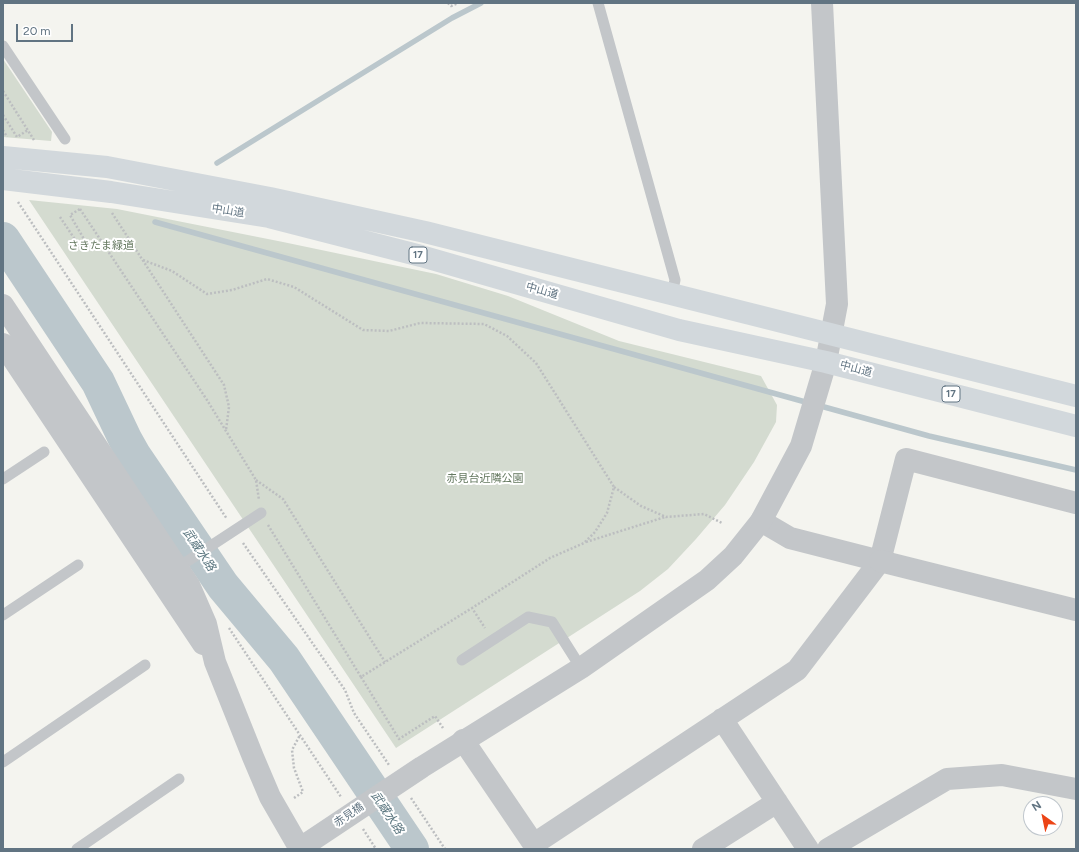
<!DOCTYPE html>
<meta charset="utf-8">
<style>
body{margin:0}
#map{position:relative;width:1079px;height:852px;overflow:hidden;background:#f4f4ef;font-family:Figtree,sans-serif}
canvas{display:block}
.frame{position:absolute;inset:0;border:4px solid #617482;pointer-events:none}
.north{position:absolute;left:1023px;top:796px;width:40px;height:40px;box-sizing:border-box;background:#fff;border:1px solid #c0c7cd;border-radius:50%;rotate:327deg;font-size:11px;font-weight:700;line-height:16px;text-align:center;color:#617482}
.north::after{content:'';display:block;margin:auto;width:14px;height:18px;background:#ec4416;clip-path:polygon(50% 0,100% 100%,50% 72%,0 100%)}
.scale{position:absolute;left:16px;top:24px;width:57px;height:18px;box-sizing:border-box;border:2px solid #617482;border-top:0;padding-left:5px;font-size:12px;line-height:14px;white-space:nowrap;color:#617482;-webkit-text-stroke:3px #fff;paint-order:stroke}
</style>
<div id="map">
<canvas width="1079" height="852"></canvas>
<div class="frame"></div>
<div class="north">N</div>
<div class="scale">20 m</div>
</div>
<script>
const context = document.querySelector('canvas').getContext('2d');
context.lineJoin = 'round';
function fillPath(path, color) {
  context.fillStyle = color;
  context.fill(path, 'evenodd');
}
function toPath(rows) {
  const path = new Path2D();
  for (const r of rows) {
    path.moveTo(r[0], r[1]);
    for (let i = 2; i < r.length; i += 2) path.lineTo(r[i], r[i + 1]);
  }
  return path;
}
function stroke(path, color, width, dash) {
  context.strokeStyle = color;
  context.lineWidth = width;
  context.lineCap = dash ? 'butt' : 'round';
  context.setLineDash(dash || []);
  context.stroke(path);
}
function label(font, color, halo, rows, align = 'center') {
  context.font = font + ' Figtree,"Noto Sans JP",sans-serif';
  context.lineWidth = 4;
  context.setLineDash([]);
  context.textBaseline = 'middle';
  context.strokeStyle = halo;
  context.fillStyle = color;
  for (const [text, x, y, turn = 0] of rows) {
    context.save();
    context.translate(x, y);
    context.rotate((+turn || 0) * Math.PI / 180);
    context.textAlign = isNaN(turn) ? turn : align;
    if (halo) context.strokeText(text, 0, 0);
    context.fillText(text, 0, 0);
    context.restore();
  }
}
const green = toPath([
 [3,59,52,132,51,141,3,137],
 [29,200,117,209,283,242,436,274,508,296,619,341,761,376,777,405,776,422,754,462,725,505,696,539,668,569,640,591,396,748]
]);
const stream = toPath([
 [217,163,452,18,481,3],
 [155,222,809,403],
 [817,405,929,436,1076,470]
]);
const river = toPath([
 [3,239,98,382,125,439,134,455,223,586,284,659,412,849]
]);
const path = toPath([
 [448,3,451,6,458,3],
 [3,91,34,140],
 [3,115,17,137,28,130],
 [3,130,7,137],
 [18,202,227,519],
 [80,209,207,400,256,480,259,500],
 [112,213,224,385,229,407,226,430],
 [60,217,82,250,88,246,70,215,80,209],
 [143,260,172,271,207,294,232,290,267,279,294,287,363,330,389,331,420,323,484,324,507,336,536,363,614,487,607,513,595,532,584,543,550,558,472,608],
 [256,480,283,499,385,662],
 [614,487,641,506,666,517,704,514,722,523],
 [268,525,361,677,472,608,485,628],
 [586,542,665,517],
 [243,543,345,690,354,713,389,765],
 [229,628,341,797],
 [361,677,399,739,435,716,443,728],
 [294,798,303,792,294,768,292,750,300,735],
 [411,798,445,849],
 [363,829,376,849]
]);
const service = toPath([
 [598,3,675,280,672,294],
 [3,46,65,139],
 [3,479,44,452],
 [174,570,261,513],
 [3,615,78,565],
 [462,660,528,617,552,622,581,668],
 [3,762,145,665],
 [77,849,179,779]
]);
const minor = toPath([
 [822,3,837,304,826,362],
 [761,521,790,538,880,561],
 [722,719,808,849],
 [463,740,537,849],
 [534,844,797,670,880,561,906,459,1076,503],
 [703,849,777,802],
 [828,849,947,779,1002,775,1076,789]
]);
const tertiary = toPath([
 [3,305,189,585,206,624,215,662,253,757,270,797,300,849],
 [3,344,203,644],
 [880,561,1076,610],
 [299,849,422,767,581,668,707,580,733,556,761,521,801,446,826,362]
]);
const trunk = toPath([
 [3,157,107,167,270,198,425,232,1076,396],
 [3,179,111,192,269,217,421,256,679,330,826,362,1076,426]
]);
const shields = [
 [418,255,18],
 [951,394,18]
];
const shieldNames = [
 ["17",418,255],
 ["17",951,394]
];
const streetNames = [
 ["中山道",228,211,9],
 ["中山道",542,291,16],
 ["中山道",856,369,15],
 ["赤見橋",349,815,-34]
];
const parkNames = [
 ["さきたま緑道",101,246],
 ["赤見台近隣公園",485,479]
];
const waterNames = [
 ["武蔵水路",199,550,56],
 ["武蔵水路",387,813,56]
];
fillPath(green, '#d4dbd0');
stroke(stream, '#bbc7cc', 5.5);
stroke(river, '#bbc7cc', 34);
stroke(path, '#bcbec0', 2.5, [2, 2]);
stroke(service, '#c3c6c9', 11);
stroke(minor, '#c3c6c9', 22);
stroke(tertiary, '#c3c6c9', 22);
stroke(trunk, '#d2d8dc', 22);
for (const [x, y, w] of shields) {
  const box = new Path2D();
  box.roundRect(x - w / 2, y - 8, w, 16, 3);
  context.fillStyle = '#fff';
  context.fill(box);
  stroke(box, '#617482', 1);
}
label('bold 10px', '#617482', null, shieldNames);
label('11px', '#617482', '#fff', streetNames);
label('11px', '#657960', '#fff', parkNames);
label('italic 12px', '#5c7780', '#fff', waterNames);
</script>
